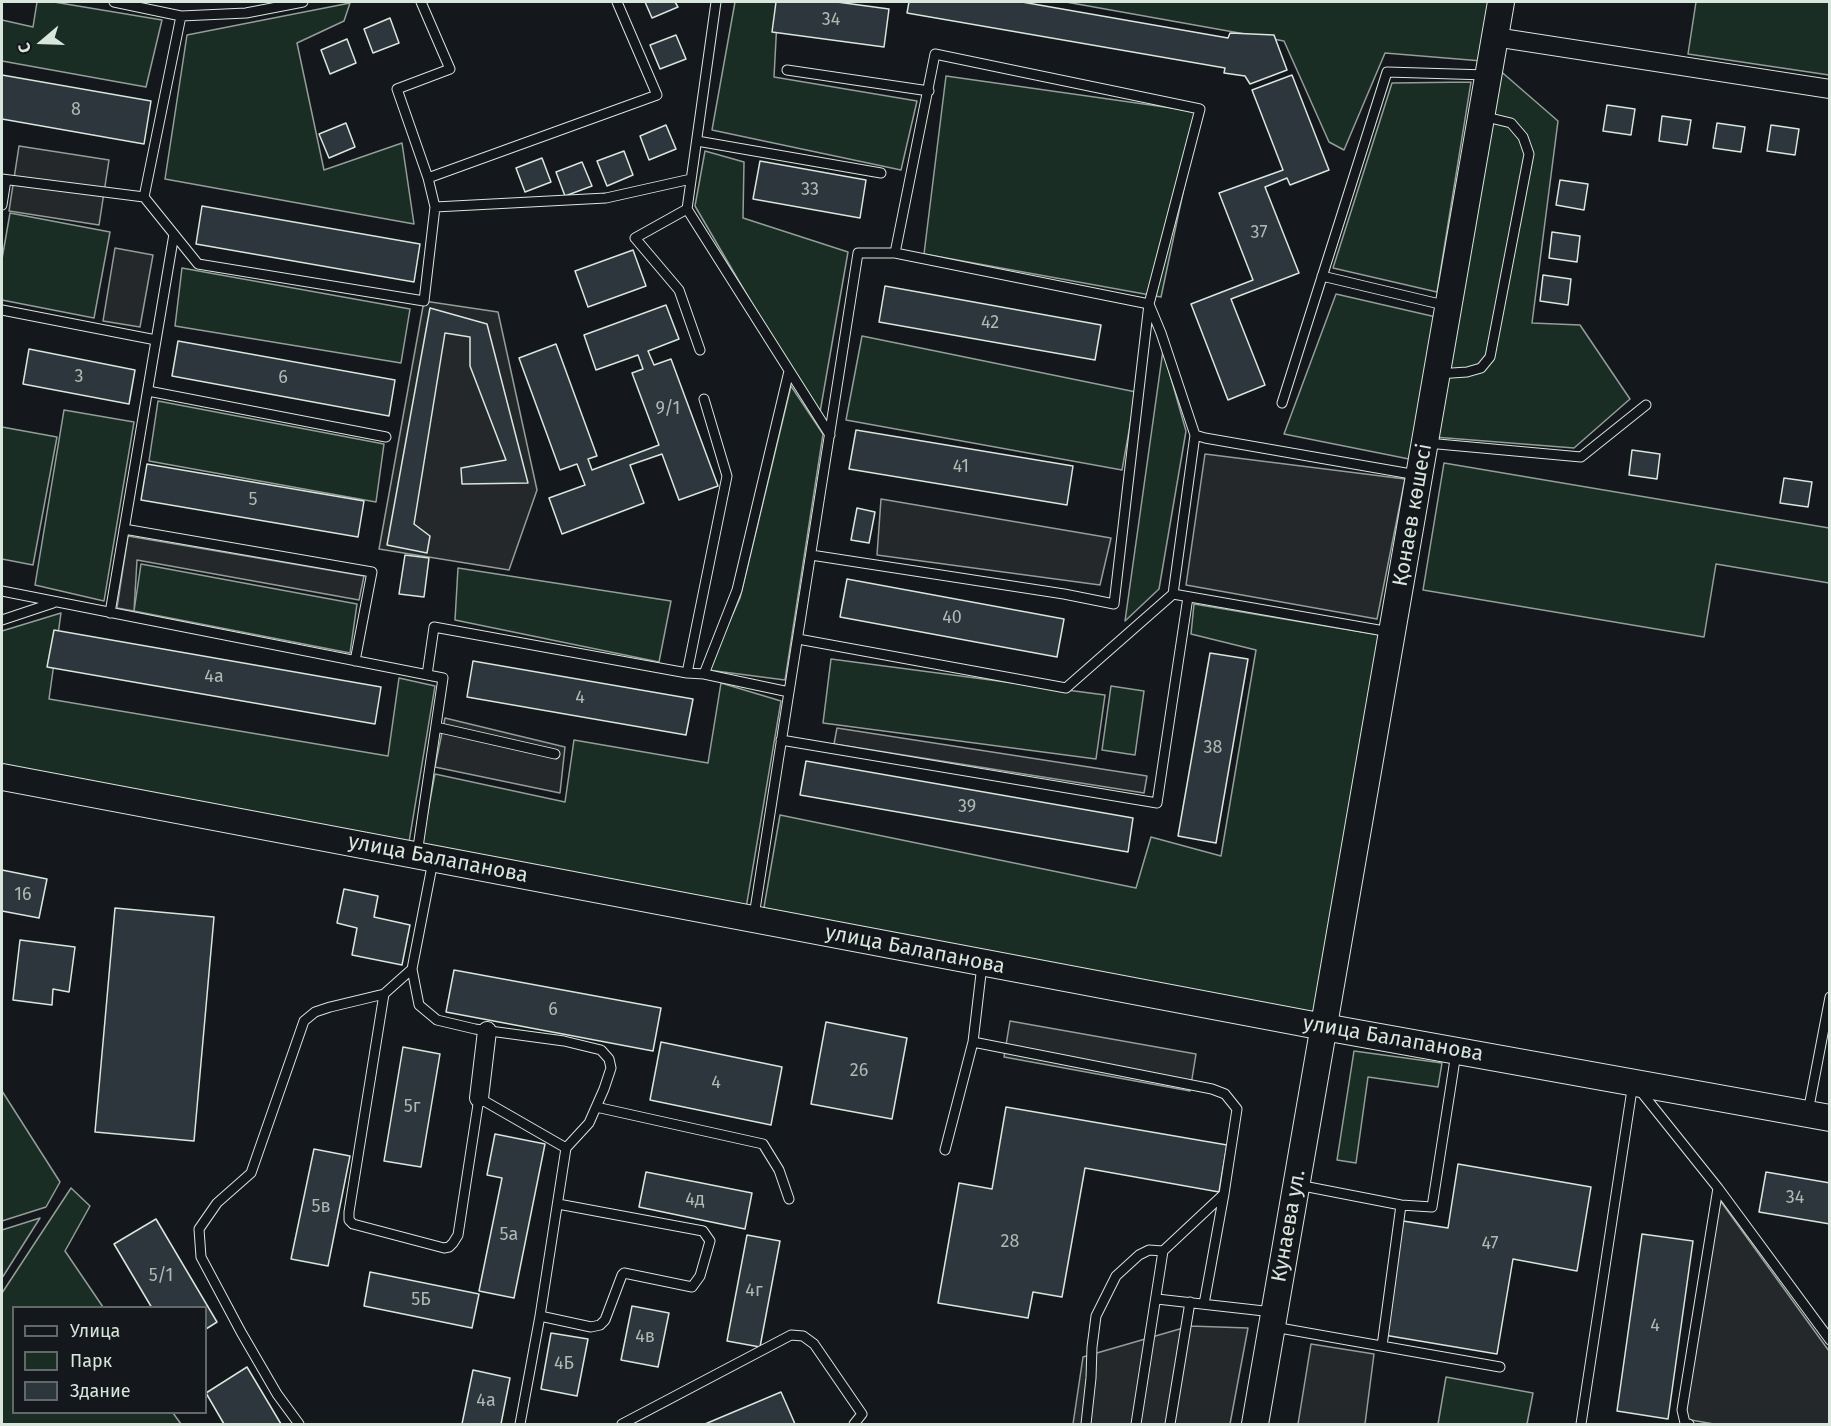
<!DOCTYPE html>
<meta charset="utf-8">
<style>
body{margin:0}
#map{position:relative;width:1831px;height:1426px;overflow:hidden;background:#14181c;font-family:"Fira Sans",sans-serif}
canvas{display:block}
.frame{position:absolute;inset:0;border:3px solid #d8e6dc;pointer-events:none}
.legend{position:absolute;left:12px;top:1306px;width:195px;height:108px;box-sizing:border-box;background:#14181c;border:2px solid #626a69;margin:0;padding:8px 10px;list-style:none;font-size:18px;color:#d8e6dc}
.legend li{display:flex;align-items:center;gap:12px;height:30px}
.legend b{width:30px;border:2px solid #626a69}
.north{position:absolute;left:12px;top:12px;width:60px;height:60px;-webkit-text-stroke:4px #14181c;paint-order:stroke;rotate:251deg;font-size:16px;font-weight:700;line-height:24px;text-align:center;color:#d8e6dc}
.north::after{content:'';display:block;margin:auto;width:21px;height:27px;background:#d8e6dc;clip-path:polygon(50% 0,100% 100%,50% 72%,0 100%)}
</style>
<div id="map">
<canvas width="1831" height="1426"></canvas>
<div class="frame"></div>
<ul class="legend">
<li><b style="height:8px;background:#14181c"></b>Улица</li>
<li><b style="height:16px;background:#1a2d24"></b>Парк</li>
<li><b style="height:16px;background:#2c363c"></b>Здание</li>
</ul>
<div class="north">С</div>
</div>
<script>
const context = document.querySelector('canvas').getContext('2d');
context.lineJoin = 'round';
function fillPath(path, color) {
  context.fillStyle = color;
  context.fill(path, 'evenodd');
}
function toPath(rows) {
  const path = new Path2D();
  for (const r of rows) {
    path.moveTo(r[0], r[1]);
    for (let i = 2; i < r.length; i += 2) path.lineTo(r[i], r[i + 1]);
  }
  return path;
}
function stroke(path, color, width, dash) {
  context.strokeStyle = color;
  context.lineWidth = width;
  context.lineCap = dash ? 'butt' : 'round';
  context.setLineDash(dash || []);
  context.stroke(path);
}
function label(font, color, halo, rows, align = 'center') {
  context.font = font + ' "Fira Sans",sans-serif';
  context.lineWidth = 4.5;
  context.setLineDash([]);
  context.textBaseline = 'middle';
  context.strokeStyle = halo;
  context.fillStyle = color;
  for (const [text, x, y, turn = 0] of rows) {
    context.save();
    context.translate(x, y);
    context.rotate((+turn || 0) * Math.PI / 180);
    context.textAlign = isNaN(turn) ? turn : align;
    if (halo) context.strokeText(text, 0, 0);
    context.fillText(text, 0, 0);
    context.restore();
  }
}
const green = toPath([
 [37,2,54,2,162,20,146,87,2,61,2,20,33,27,37,2],
 [735,2,778,2,774,77,917,101,901,170,712,130,735,2],
 [1066,2,1491,2,1482,61,1385,53,1344,150,1329,142,1284,41,1066,2],
 [1696,2,1829,2,1829,75,1688,54,1696,2],
 [350,3,344,21,297,43,324,170,402,143,414,224,165,179,187,35,350,3],
 [1497,68,1558,121,1532,323,1580,325,1630,399,1574,448,1434,437,1497,68],
 [946,76,1200,112,1161,297,924,254,946,76],
 [1471,82,1437,292,1333,268,1392,83,1471,82],
 [705,151,744,162,743,218,848,252,819,418,695,206,705,151],
 [10,213,110,232,94,318,2,300,2,259,10,213],
 [182,268,410,309,401,363,175,326,182,268],
 [1336,294,1436,317,1409,459,1284,434,1336,294],
 [862,336,1136,392,1122,470,846,420,862,336],
 [1163,350,1186,431,1159,589,1125,621,1163,350],
 [791,386,823,434,785,680,708,670,740,598,791,386],
 [158,401,384,444,376,502,149,461,158,401],
 [64,410,134,422,104,601,35,585,64,410],
 [2,427,57,437,33,565,2,559,2,427],
 [1444,463,1829,528,1829,583,1716,564,1704,637,1423,590,1444,463],
 [141,564,357,604,350,653,134,611,141,564],
 [458,568,671,601,659,662,455,620,458,568],
 [1194,604,1386,636,1316,1021,763,913,780,815,1136,888,1151,837,1221,856,1256,650,1191,634,1194,604],
 [61,613,49,699,388,756,399,678,435,686,408,848,2,770,2,631,61,613],
 [831,659,1105,695,1096,759,823,723,831,659],
 [721,683,781,701,745,914,421,848,435,774,565,802,574,740,708,763,721,683],
 [1111,686,1144,691,1135,755,1102,750,1111,686],
 [1354,1051,1442,1063,1438,1087,1368,1077,1356,1163,1337,1160,1354,1051],
 [2,1091,60,1182,46,1207,2,1221,2,1091],
 [71,1188,90,1206,65,1251,103,1307,14,1308,14,1412,173,1413,181,1424,2,1424,2,1293,71,1188],
 [40,1218,2,1278,2,1230,40,1218],
 [1446,1377,1533,1393,1527,1424,1438,1424,1446,1377]
]);
const parking = toPath([
 [19,146,109,160,99,225,9,211,19,146],
 [115,248,153,255,140,327,103,321,115,248],
 [424,301,498,312,537,490,509,570,379,549,424,301],
 [1205,454,1405,479,1377,619,1186,585,1205,454],
 [881,499,1111,538,1100,585,877,555,881,499],
 [128,536,364,576,359,600,137,560,134,611,117,608,128,536],
 [445,718,565,747,560,793,435,767,445,718],
 [837,728,1147,776,1144,793,834,744,837,728],
 [1010,1021,1196,1054,1190,1091,1004,1057,1010,1021],
 [1719,1199,1829,1351,1829,1424,1714,1424,1685,1419,1719,1199],
 [1190,1326,1248,1328,1230,1424,1073,1424,1083,1357,1190,1326],
 [1311,1344,1374,1354,1365,1424,1298,1424,1311,1344]
]);
const building = toPath([
 [645,2,675,2,678,7,652,18,645,2],
 [776,2,837,2,889,9,884,47,772,32,776,2],
 [909,2,1022,2,1228,38,1230,33,1274,35,1287,70,1250,84,1245,76,1224,73,1225,68,907,13,909,2],
 [390,18,399,43,373,53,364,29,390,18],
 [676,35,686,59,660,69,650,45,676,35],
 [347,39,356,63,330,74,321,50,347,39],
 [2,75,151,101,144,144,2,119,2,75],
 [1292,75,1329,170,1290,185,1287,178,1265,187,1299,273,1231,299,1265,385,1228,400,1191,304,1253,280,1219,193,1283,170,1252,90,1292,75],
 [1607,105,1635,109,1631,135,1603,131,1607,105],
 [1662,116,1691,120,1687,145,1659,141,1662,116],
 [346,123,355,147,329,158,319,134,346,123],
 [1717,123,1745,127,1741,152,1713,148,1717,123],
 [666,125,676,149,649,160,640,136,666,125],
 [1771,125,1799,129,1795,155,1767,151,1771,125],
 [624,151,633,175,607,186,597,161,624,151],
 [542,158,551,182,525,192,516,168,542,158],
 [760,161,866,180,860,218,753,199,760,161],
 [582,162,592,186,565,196,556,172,582,162],
 [1560,180,1588,184,1584,210,1556,205,1560,180],
 [202,206,420,244,414,282,196,244,202,206],
 [1552,232,1580,236,1577,262,1549,258,1552,232],
 [633,250,646,286,588,307,575,271,633,250],
 [1543,275,1571,279,1568,305,1540,301,1543,275],
 [885,286,1101,325,1095,360,879,322,885,286],
 [666,305,679,339,648,351,654,365,671,359,718,486,679,500,662,454,630,465,644,503,562,534,549,498,585,485,577,464,560,470,519,358,556,344,597,456,588,459,592,470,659,445,632,373,643,369,638,355,596,370,584,335,666,305],
 [430,308,487,324,528,483,462,484,461,468,506,460,470,366,470,337,445,333,414,524,430,536,427,553,387,545,430,308],
 [178,341,395,380,389,416,172,376,178,341],
 [29,349,135,370,129,404,23,384,29,349],
 [856,430,1073,466,1067,505,849,469,856,430],
 [1632,450,1660,454,1657,479,1629,475,1632,450],
 [147,464,364,501,358,537,141,500,147,464],
 [1784,478,1812,482,1808,507,1780,503,1784,478],
 [857,508,875,512,869,543,851,540,857,508],
 [405,555,429,558,424,597,399,594,405,555],
 [847,579,1064,619,1057,657,840,617,847,579],
 [54,630,381,687,375,724,47,667,54,630],
 [1210,653,1248,659,1216,843,1178,836,1210,653],
 [473,661,693,699,686,735,467,697,473,661],
 [806,761,1133,818,1128,852,800,795,806,761],
 [2,870,47,879,39,918,2,911,2,870],
 [344,889,378,896,374,917,410,925,402,965,352,955,357,928,337,923,344,889],
 [115,908,214,917,194,1141,95,1132,115,908],
 [20,940,75,947,69,992,53,989,52,1005,13,1000,20,940],
 [454,970,661,1008,653,1051,446,1012,454,970],
 [826,1022,907,1038,892,1119,811,1104,826,1022],
 [661,1042,782,1067,771,1125,650,1100,661,1042],
 [403,1047,440,1054,421,1167,384,1161,403,1047],
 [1006,1107,1227,1145,1219,1192,1085,1168,1062,1297,1033,1292,1028,1318,938,1303,959,1183,992,1189,1006,1107],
 [495,1134,545,1144,514,1298,479,1291,502,1178,487,1175,495,1134],
 [314,1149,350,1156,328,1266,291,1259,314,1149],
 [1458,1164,1591,1187,1577,1271,1513,1259,1497,1354,1384,1335,1403,1221,1448,1228,1458,1164],
 [646,1172,752,1193,745,1229,639,1207,646,1172],
 [1766,1172,1830,1183,1830,1224,1759,1212,1766,1172],
 [156,1219,217,1322,206,1329,206,1308,152,1308,114,1244,156,1219],
 [1642,1234,1693,1241,1668,1419,1617,1411,1642,1234],
 [747,1235,780,1241,760,1347,727,1341,747,1235],
 [370,1272,479,1294,472,1328,364,1306,370,1272],
 [632,1306,669,1313,658,1367,621,1360,632,1306],
 [551,1333,588,1339,577,1396,541,1389,551,1333],
 [247,1367,281,1424,224,1424,206,1393,247,1367],
 [473,1370,510,1378,501,1424,462,1424,473,1370],
 [781,1392,795,1424,705,1424,781,1392]
]);
const lane = toPath([
 [114,2,181,16,246,13,303,2],
 [421,2,450,69,397,89,428,178,657,95,617,2],
 [716,2,687,209,830,435],
 [787,70,929,91],
 [697,141,881,173],
 [2,179,144,197,181,16],
 [144,197,198,264,424,301,435,207,428,178],
 [2,205,6,180],
 [435,207,606,198,691,179],
 [687,209,635,238,679,290,700,350],
 [1322,276,1448,306],
 [2,310,156,340],
 [1437,374,1467,372,1481,368,1490,357,1529,154,1523,137,1511,123,1482,116],
 [148,391,386,437],
 [1282,403,1387,72,1487,75],
 [1195,435,1173,594,1390,632],
 [1427,443,1581,457,1646,405],
 [124,529,372,572,355,661],
 [811,555,1064,594,1114,604,1149,304,1200,109,935,54,895,253],
 [2,591,443,678,417,854],
 [110,613,174,234],
 [2,620,53,603],
 [798,639,1066,688,1173,594],
 [687,673,727,476,704,399],
 [704,674,737,590,789,371],
 [427,675,434,627,687,673,704,674,789,692,754,916],
 [789,692,858,253,895,253,1149,304,1161,333,1195,435,1205,438,1417,475],
 [436,727,555,754],
 [781,740,1157,803,1188,597],
 [412,969,419,1005,437,1020,475,1029,564,1041,601,1050,609,1059,611,1068,604,1089,589,1123,566,1148],
 [384,994,412,969,433,861],
 [973,1042,1212,1089,1225,1094,1237,1109,1224,1194,1204,1304],
 [1638,1088,1718,1188,1830,1340],
 [596,1107,763,1144,779,1170,789,1199],
 [1808,1112,1830,997],
 [945,1150,973,1042,982,965],
 [1298,1185,1401,1205,1432,1207,1456,1053],
 [1157,1299,1273,1312],
 [540,1316,591,1327,600,1325,605,1320,622,1275,624,1273,692,1287,700,1276,710,1241,703,1231,558,1204],
 [1274,1327,1500,1367],
 [1382,1346,1401,1205],
 [299,1424,277,1394,241,1332,201,1257,199,1229,217,1203,251,1173,304,1021,315,1012,330,1007,384,994,349,1212,349,1220,353,1224,444,1248,449,1247,453,1243,458,1235,479,1098,566,1148,540,1316,520,1424],
 [622,1424,791,1335,803,1336,814,1344,862,1414,854,1424],
 [1086,1424,1091,1378,1092,1347,1096,1316,1116,1276,1139,1255,1149,1250,1163,1251],
 [1136,1424,1163,1251,1224,1194],
 [1170,1424,1190,1302],
 [1581,1424,1633,1083],
 [1689,1424,1685,1423,1682,1410,1718,1188]
]);
const street = toPath([
 [1495,37,1830,89],
 [479,1098,487,1031]
]);
const secondary = toPath([
 [2,777,1324,1027,1830,1118],
 [1255,1424,1501,2]
]);
const numberNames = [
 ["34",831,20],
 ["8",76,110],
 ["33",810,190],
 ["37",1259,233],
 ["42",990,323],
 ["3",79,377],
 ["6",283,378],
 ["9/1",668,409],
 ["41",961,467],
 ["5",253,500],
 ["40",952,618],
 ["4а",214,677],
 ["4",580,698],
 ["38",1213,748],
 ["39",967,807],
 ["16",23,895],
 ["6",553,1010],
 ["26",859,1071],
 ["4",716,1083],
 ["5г",412,1107],
 ["34",1795,1198],
 ["4д",695,1200],
 ["5в",321,1207],
 ["5а",509,1235],
 ["28",1010,1242],
 ["47",1490,1244],
 ["5/1",161,1276],
 ["4г",754,1291],
 ["5Б",421,1300],
 ["4",1655,1326],
 ["4в",645,1337],
 ["4Б",564,1364],
 ["4а",486,1401]
];
const streetNames = [
 ["Қонаев көшесі",1413,515,-80],
 ["улица Балапанова",438,859,11],
 ["улица Балапанова",915,950,11],
 ["улица Балапанова",1393,1039,10],
 ["Кунаева ул.",1289,1226,-80]
];
fillPath(green, '#1a2d24');
stroke(green, '#939e99', 1.5);
fillPath(parking, '#24282b');
stroke(parking, '#939e99', 1.5);
fillPath(building, '#2c363c');
stroke(building, '#d8e6dc', 1.5);
stroke(lane, '#d8e6dc', 11);
stroke(street, '#d8e6dc', 20);
stroke(secondary, '#d8e6dc', 28);
stroke(lane, '#14181c', 9);
stroke(street, '#14181c', 18);
stroke(secondary, '#14181c', 26);
label('18px', '#adbab4', null, numberNames);
label('21px', '#d8e6dc', '#14181c', streetNames);
</script>
